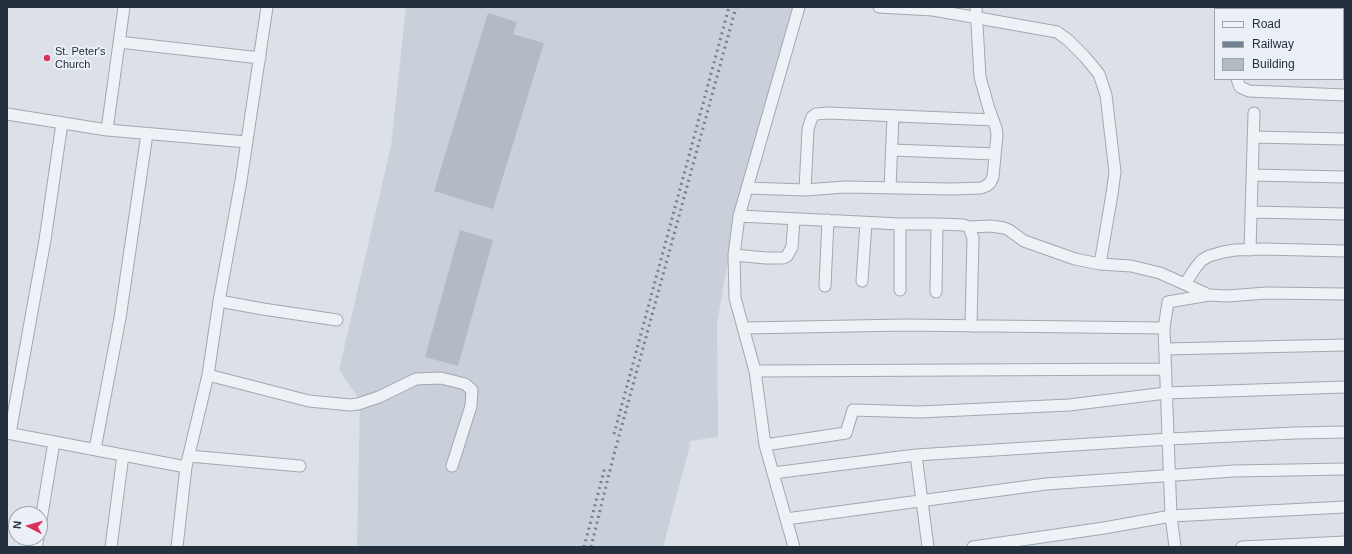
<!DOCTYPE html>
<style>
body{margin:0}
#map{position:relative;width:1352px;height:554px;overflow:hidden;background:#dbe1e7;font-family:Helvetica,sans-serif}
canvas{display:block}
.frame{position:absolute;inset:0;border:8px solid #24303e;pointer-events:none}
.legend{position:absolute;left:1214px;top:8px;width:130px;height:72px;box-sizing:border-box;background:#eaf0f5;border:1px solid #9ba3ac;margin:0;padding:5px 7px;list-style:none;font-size:12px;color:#24303e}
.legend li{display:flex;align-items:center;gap:8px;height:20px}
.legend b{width:20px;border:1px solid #9ba3ac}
.north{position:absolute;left:8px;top:506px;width:40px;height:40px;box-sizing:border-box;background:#eaf0f5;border:1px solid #9ba3ac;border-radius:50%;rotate:276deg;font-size:11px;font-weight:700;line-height:16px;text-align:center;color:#24303e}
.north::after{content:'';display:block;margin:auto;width:14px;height:18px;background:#d9335d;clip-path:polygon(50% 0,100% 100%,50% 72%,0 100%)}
</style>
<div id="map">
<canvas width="1352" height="554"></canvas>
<div class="frame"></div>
<ul class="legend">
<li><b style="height:5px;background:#eef1f5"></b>Road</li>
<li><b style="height:5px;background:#738292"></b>Railway</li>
<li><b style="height:11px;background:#b2bac4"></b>Building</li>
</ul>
<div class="north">N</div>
</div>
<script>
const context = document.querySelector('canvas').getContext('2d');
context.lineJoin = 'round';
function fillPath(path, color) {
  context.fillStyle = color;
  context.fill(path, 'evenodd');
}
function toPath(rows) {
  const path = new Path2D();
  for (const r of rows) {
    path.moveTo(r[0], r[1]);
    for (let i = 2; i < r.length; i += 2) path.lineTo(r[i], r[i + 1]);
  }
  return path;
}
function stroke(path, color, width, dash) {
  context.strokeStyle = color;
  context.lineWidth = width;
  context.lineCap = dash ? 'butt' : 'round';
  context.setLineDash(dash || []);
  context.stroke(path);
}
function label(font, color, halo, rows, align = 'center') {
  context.font = font + ' Helvetica,sans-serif';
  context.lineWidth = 4;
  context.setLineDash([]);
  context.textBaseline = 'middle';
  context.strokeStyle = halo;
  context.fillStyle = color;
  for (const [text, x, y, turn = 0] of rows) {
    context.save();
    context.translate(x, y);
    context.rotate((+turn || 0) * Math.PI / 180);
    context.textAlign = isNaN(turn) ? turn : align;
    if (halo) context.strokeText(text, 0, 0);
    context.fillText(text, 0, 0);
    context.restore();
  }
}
const built = toPath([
 [406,7,793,7,775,67,725,276,717,324,718,437,691,441,663,547,357,547,360,400,339,370,391,146]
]);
const building = toPath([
 [488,13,517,22,513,34,544,43,493,209,434,191],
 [460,230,493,240,458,366,425,357]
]);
const minor = toPath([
 [879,7,933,10,1057,32,1068,40,1085,57,1099,74,1106,95,1115,172,1112,194,1100,264],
 [1237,7,1237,9],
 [1343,20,1345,21],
 [119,42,260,58],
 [1343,59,1345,59],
 [1237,79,1240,87,1249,91,1345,95],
 [7,114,107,130,247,142],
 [107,130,124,7],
 [1253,137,1345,139],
 [892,150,995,154],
 [1252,175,1345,177],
 [747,188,805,190,845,187,952,189,981,188,986,186,990,183,993,177,997,135,996,128,989,109,980,77,976,7],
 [890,188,893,116],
 [805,190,808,129,812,117,816,114,828,113,993,120],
 [1251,212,1345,214],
 [739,216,900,224,937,224,964,225,969,227,973,238,971,326],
 [969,227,991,226,1004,228,1009,230,1024,241,1075,259,1100,264,1131,266,1160,273,1209,295,1227,296,1267,293,1345,294],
 [1250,250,1254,113],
 [734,255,766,258,783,258,787,256,792,247,794,219],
 [862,281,866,223],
 [1185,284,1196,267,1202,260,1209,256,1223,252,1235,250,1264,249,1345,251],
 [825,286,828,220],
 [900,290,900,224],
 [936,292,937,224],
 [219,301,263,309,337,320],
 [744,328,906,325,1164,328,1171,516,1175,547],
 [1164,328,1168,302,1209,295],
 [1165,349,1345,345],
 [755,371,1166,369],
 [208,375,309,401,350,405,358,404,379,397,416,379,441,378,465,384,472,390,471,406,452,466],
 [7,433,186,467],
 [10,433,45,240,62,123],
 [765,445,846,433,853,410,920,412,1069,405,1166,393,1345,387],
 [95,449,120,318,147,134],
 [916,455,928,547],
 [189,456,300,466],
 [773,473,916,455,1169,439,1295,433,1345,432],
 [786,519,1046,484,1234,471,1345,469],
 [40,526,54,442],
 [36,547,38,538],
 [111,547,123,455],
 [177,547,186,467,208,375,219,301,241,181,267,7],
 [794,547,765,445,755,371,735,298,734,255,739,216,799,7],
 [973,547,1104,528,1171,516,1345,507],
 [1242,547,1345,542]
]);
const rail = toPath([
 [614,434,729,7],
 [584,547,605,467],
 [591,547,613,458,736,7]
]);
const markers = [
 [47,58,4,"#d9335d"]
];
const poiNames = [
 ["St. Peter's",55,52],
 ["Church",55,65]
];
fillPath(built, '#c9d0d9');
fillPath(building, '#b2bac4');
stroke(minor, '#a0a8b1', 13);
stroke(minor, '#eef1f5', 11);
stroke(rail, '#738292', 3, [2, 4]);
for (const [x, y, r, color] of markers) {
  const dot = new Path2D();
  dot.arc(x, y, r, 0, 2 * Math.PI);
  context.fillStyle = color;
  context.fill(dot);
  stroke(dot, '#eaf0f5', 1.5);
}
label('11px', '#24303e', '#eaf0f5', poiNames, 'left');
</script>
